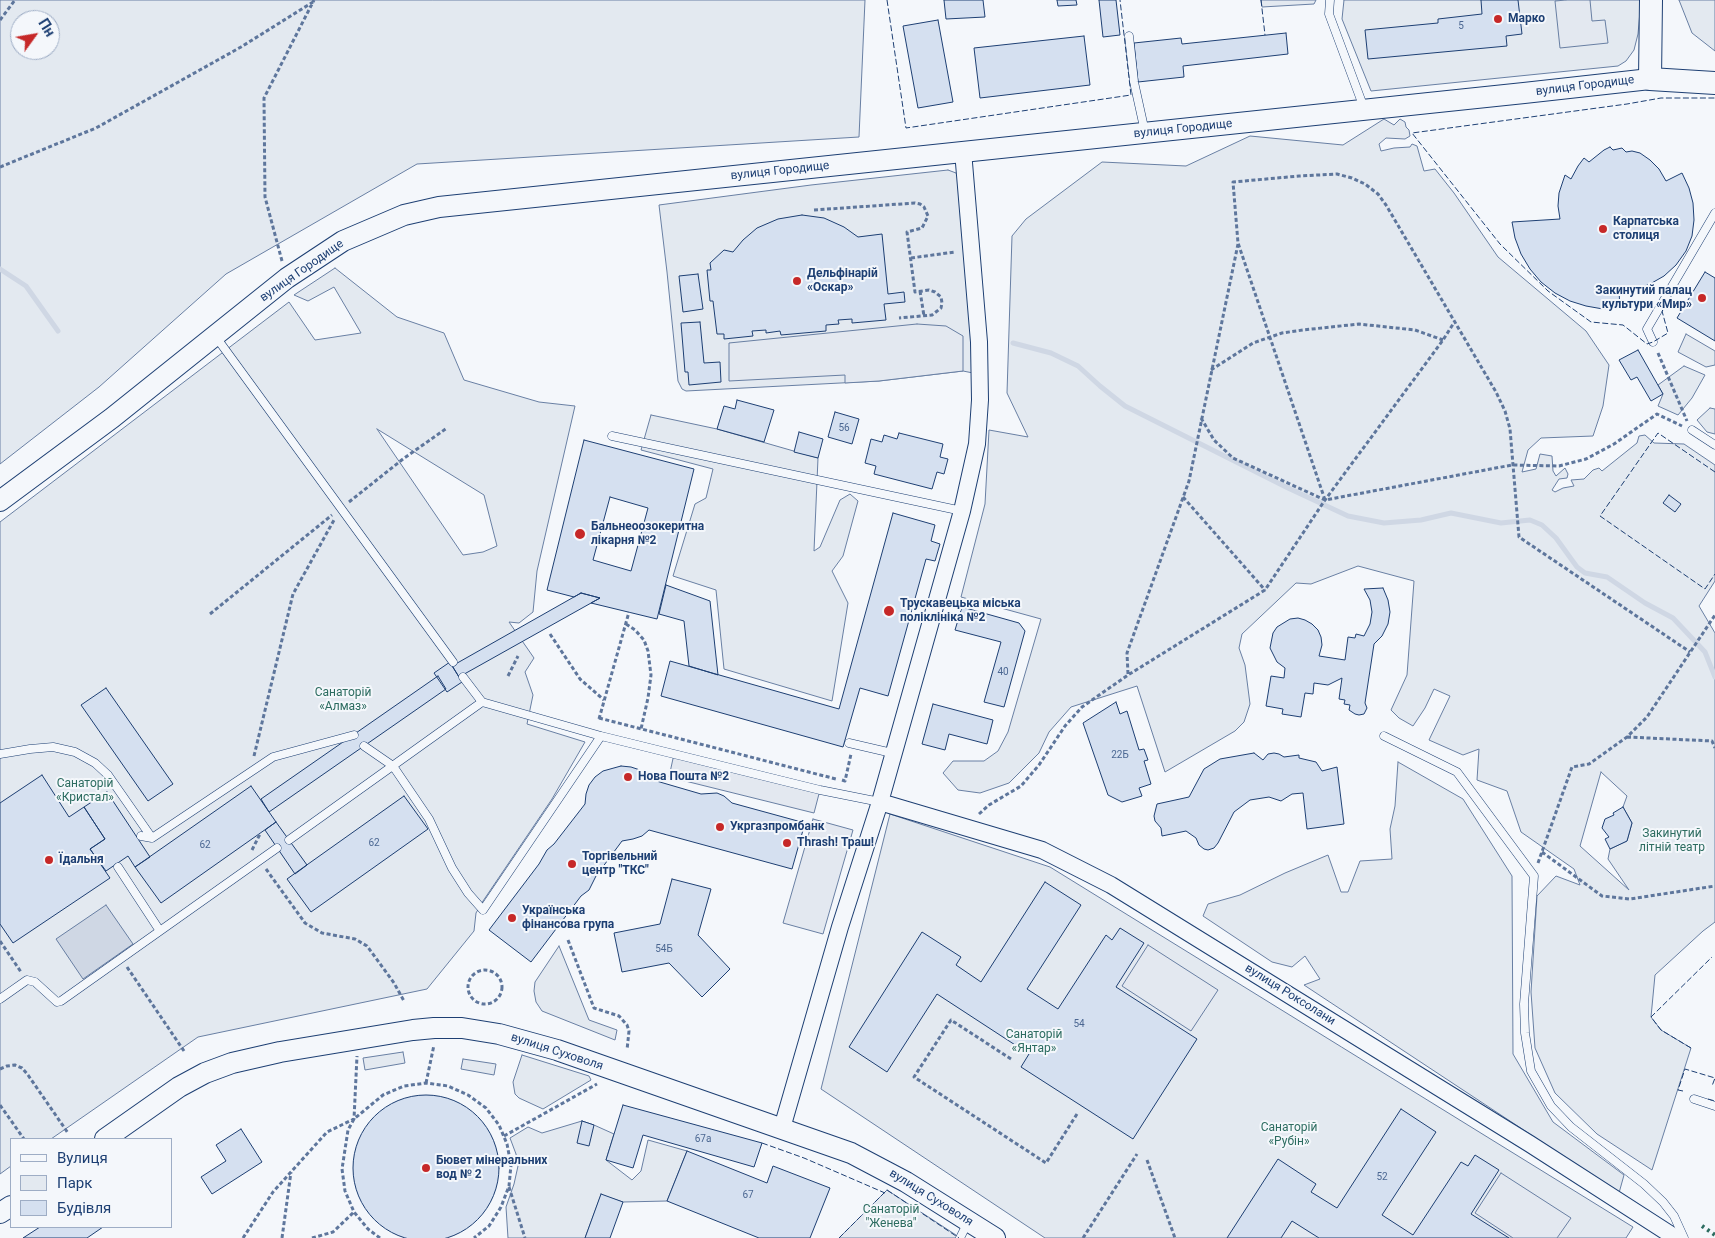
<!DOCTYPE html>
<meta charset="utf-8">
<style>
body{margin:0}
#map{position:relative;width:1715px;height:1238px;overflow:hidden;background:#f4f7fb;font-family:Roboto,sans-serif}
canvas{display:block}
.legend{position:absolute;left:10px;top:1138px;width:162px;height:90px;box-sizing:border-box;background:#f4f7fb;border:1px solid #9eadc5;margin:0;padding:6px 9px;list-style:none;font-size:15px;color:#1d3f73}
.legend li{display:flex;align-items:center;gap:10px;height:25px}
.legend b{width:25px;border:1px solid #9eadc5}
.north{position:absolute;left:10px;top:10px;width:50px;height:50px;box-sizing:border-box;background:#f4f7fb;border:1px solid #9eadc5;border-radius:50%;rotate:58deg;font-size:14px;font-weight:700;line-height:20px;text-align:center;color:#1d3f73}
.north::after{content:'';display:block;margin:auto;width:18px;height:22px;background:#c62828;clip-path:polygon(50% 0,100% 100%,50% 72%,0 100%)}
</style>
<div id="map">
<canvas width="1715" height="1238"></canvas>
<ul class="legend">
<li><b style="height:6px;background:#f4f7fb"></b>Вулиця</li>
<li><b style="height:14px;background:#e3e9f0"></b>Парк</li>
<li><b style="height:14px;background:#d5e0f0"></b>Будівля</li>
</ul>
<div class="north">Пн</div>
</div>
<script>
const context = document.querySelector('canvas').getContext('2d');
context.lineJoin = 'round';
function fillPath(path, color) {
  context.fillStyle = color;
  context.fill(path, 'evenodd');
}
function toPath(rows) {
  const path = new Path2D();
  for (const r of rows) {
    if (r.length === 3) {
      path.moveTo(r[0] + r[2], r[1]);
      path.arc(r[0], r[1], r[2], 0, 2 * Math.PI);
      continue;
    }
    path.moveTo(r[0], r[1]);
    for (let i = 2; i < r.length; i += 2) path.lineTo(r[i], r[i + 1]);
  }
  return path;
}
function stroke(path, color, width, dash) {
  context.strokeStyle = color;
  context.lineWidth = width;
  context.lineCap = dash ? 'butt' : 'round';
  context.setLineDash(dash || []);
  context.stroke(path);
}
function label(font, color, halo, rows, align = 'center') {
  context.font = font + ' Roboto,sans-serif';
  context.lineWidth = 4;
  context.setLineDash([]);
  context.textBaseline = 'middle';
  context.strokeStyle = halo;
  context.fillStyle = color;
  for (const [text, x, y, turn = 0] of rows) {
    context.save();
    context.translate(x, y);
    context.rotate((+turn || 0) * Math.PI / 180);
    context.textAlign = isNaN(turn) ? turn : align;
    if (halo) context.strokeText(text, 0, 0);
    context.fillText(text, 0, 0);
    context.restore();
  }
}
const green = toPath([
 [0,0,865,0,859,137,417,164,226,274,99,387,0,464,0,0],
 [20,20,50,20,50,50,20,50,20,20],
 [1261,0,1316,0,1314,4,1262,7,1261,0],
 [1344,0,1641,0,1638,34,1634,50,1626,61,1618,66,1371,91,1342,19,1344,0],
 [1679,0,1715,0,1715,51,1692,33,1679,0],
 [1384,119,1394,125,1400,119,1405,122,1406,127,1409,130,1410,136,1405,139,1386,138,1379,144,1381,151,1394,148,1410,147,1412,144,1417,146,1424,171,1435,169,1454,193,1498,257,1586,331,1609,365,1603,406,1593,436,1541,438,1528,450,1522,472,1536,469,1540,454,1552,456,1553,471,1556,476,1565,468,1568,474,1567,478,1559,479,1552,490,1555,492,1563,488,1574,486,1571,480,1584,479,1593,470,1599,468,1602,471,1637,443,1639,436,1645,435,1654,443,1684,444,1715,465,1715,581,1699,606,1715,633,1715,922,1703,931,1655,975,1651,1017,1661,1030,1691,1048,1652,1170,1597,1134,1555,1093,1535,1048,1531,992,1537,896,1556,876,1580,885,1574,869,1521,832,1507,791,1477,780,1479,749,1463,755,1429,740,1450,696,1434,689,1425,708,1413,726,1399,718,1391,710,1407,675,1414,581,1358,566,1311,584,1296,583,1242,634,1239,648,1245,665,1250,704,1244,722,1235,731,1165,772,1137,686,1071,707,1049,732,1039,753,1009,783,980,793,958,790,943,773,953,761,984,761,998,751,1008,732,1041,619,961,597,985,504,989,430,1028,437,1007,393,1012,236,1026,219,1102,162,1186,166,1250,136,1343,145,1384,119],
 [1601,772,1627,796,1623,807,1632,823,1627,841,1610,849,1608,859,1629,890,1580,846,1601,772],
 [948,170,956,173,964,185,978,374,963,371,879,381,686,391,682,389,678,381,667,272,659,205,811,185,948,170],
 [335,268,397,317,444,333,464,380,539,402,575,406,537,571,533,612,519,623,509,622,534,658,525,672,533,695,527,724,585,742,552,799,483,901,476,913,474,931,427,989,198,1037,51,1139,11,1139,11,1166,0,1174,0,522,289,302,315,340,361,333,334,287,308,301,294,295,335,268],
 [377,429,484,495,497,546,483,552,463,555,377,429],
 [1686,334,1715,351,1715,365,1706,367,1678,352,1686,334],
 [1684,366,1705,375,1692,398,1678,415,1658,406,1663,394,1658,385,1684,366],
 [1710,408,1715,409,1715,434,1707,432,1697,420,1710,408],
 [651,415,717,429,818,458,814,551,820,547,840,500,850,494,858,501,843,556,832,571,848,603,832,701,724,669,716,590,673,576,695,504,706,498,713,469,641,450,651,415],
 [1398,762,1463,799,1512,876,1513,1054,1553,1122,1624,1175,1619,1193,1304,985,1320,979,1305,956,1292,967,1272,962,1203,916,1208,904,1240,895,1285,873,1328,855,1341,892,1348,892,1360,861,1392,859,1390,829,1395,806,1398,762],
 [890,814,1050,867,1633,1227,1626,1238,1045,1238,821,1089,890,814],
 [559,946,589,1020,617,1030,615,1040,542,1011,536,1002,534,991,535,982,559,946],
 [403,1052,405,1063,365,1070,363,1058,403,1052],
 [522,1055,589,1076,591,1080,543,1109,519,1098,515,1094,513,1082,522,1055],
 [463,1059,496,1064,494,1075,461,1069,463,1059],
 [582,1121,594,1125,614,1134,606,1160,632,1180,641,1171,648,1140,687,1151,667,1201,623,1202,601,1195,585,1238,508,1238,506,1207,514,1184,518,1166,516,1154,510,1138,528,1127,542,1133,582,1121],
 [887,1190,956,1235,959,1238,839,1238,887,1190]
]);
const parking = toPath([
 [1566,0,1590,0,1592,21,1605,20,1608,43,1560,48,1555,1,1566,0],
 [917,324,946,326,963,336,963,371,879,381,845,383,845,375,729,381,729,343,917,324],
 [674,754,820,790,814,813,669,777,674,754],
 [813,819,853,830,823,934,783,923,813,819],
 [1148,945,1218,990,1191,1031,1122,986,1148,945],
 [1501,1173,1571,1218,1557,1238,1513,1238,1475,1213,1501,1173]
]);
const water = toPath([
 [106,905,133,944,83,979,56,939,106,905]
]);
const stream = toPath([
 [0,269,26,286,58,331],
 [1013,343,1051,353,1078,366,1100,386,1125,406,1288,488,1348,516,1384,523,1421,520,1451,513,1501,523,1530,520,1542,525,1556,538,1577,567,1585,573,1607,577,1645,603,1673,618,1705,652,1715,677]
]);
const building = toPath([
 [944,0,983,0,985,17,946,19,944,0],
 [1057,0,1076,0,1077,5,1058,6,1057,0],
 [1099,0,1116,0,1120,35,1103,37,1099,0],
 [1481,0,1518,0,1522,34,1506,36,1507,46,1368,59,1365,30,1438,23,1438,19,1482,14,1481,0],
 [938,20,953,102,918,108,903,26,938,20],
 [1286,33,1288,54,1183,66,1184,77,1138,82,1134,43,1181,38,1182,44,1286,33],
 [1084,36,1090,85,980,98,974,48,1084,36],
 [1610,147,1613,150,1622,148,1626,152,1632,151,1640,153,1650,160,1659,169,1666,181,1682,173,1689,188,1693,203,1694,220,1692,236,1686,251,1676,265,1664,276,1650,284,1635,290,1619,291,1620,308,1603,309,1586,306,1570,301,1555,293,1541,282,1530,269,1521,254,1515,238,1512,222,1560,219,1558,206,1559,193,1565,175,1571,179,1578,166,1584,158,1589,162,1604,150,1610,147],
 [802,215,824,218,844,227,858,237,882,234,888,294,904,292,905,302,884,304,886,320,852,323,852,319,838,320,839,324,826,325,826,331,781,335,780,331,766,333,766,330,752,331,753,336,724,339,724,334,717,334,713,301,710,301,707,270,711,270,710,263,724,250,733,252,743,240,757,228,778,219,802,215],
 [1705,272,1715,278,1715,341,1677,318,1705,272],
 [698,274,703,309,683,312,679,276,698,274],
 [700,322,704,363,720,362,721,382,689,385,688,372,685,372,681,323,700,322],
 [1638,350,1663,394,1651,401,1637,377,1631,380,1619,360,1638,350],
 [737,400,774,410,764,442,717,429,724,406,735,409,737,400],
 [835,412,859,419,852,444,828,437,835,412],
 [799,432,823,439,818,458,794,452,799,432],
 [899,433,943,444,940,457,948,459,944,474,937,472,932,489,874,474,876,466,865,463,871,439,882,442,884,435,897,439,899,433],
 [584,440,694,469,657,619,591,603,600,598,581,593,574,597,547,590,584,440],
 [610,497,648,508,631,571,593,560,610,497],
 [1669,495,1681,504,1675,512,1663,503,1669,495],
 [893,513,935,525,931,541,940,544,935,561,926,559,888,696,860,688,843,747,661,696,670,661,839,709,893,513],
 [666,585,710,601,718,675,689,666,684,621,659,614,666,585],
 [1383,588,1388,600,1390,612,1388,624,1382,636,1374,644,1365,703,1367,708,1364,714,1359,715,1355,714,1349,710,1350,705,1344,704,1345,700,1339,699,1342,678,1328,685,1314,683,1313,694,1305,693,1301,717,1282,714,1283,709,1266,706,1271,676,1284,678,1285,668,1277,662,1270,648,1273,633,1277,627,1290,619,1298,618,1305,620,1312,624,1318,630,1321,637,1322,645,1319,656,1345,660,1348,637,1355,638,1356,634,1364,636,1370,624,1372,612,1370,600,1364,589,1383,588],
 [581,593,600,598,459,677,452,666,581,593],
 [962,607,1019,623,1025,631,1004,707,984,702,1001,642,955,630,962,607],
 [450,662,462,682,447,692,434,673,450,662],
 [438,676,446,689,269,812,261,799,438,676],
 [106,688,173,784,148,801,81,705,106,688],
 [1116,702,1120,714,1127,711,1139,750,1144,749,1148,760,1144,761,1151,784,1139,788,1142,796,1122,802,1108,795,1083,723,1116,702],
 [933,704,993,720,987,744,949,734,945,750,922,744,933,704],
 [1254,753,1263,760,1268,754,1274,753,1279,754,1284,757,1299,755,1299,758,1316,762,1322,771,1337,767,1344,824,1307,829,1303,793,1292,794,1281,801,1269,797,1250,800,1234,812,1218,843,1214,848,1208,850,1204,849,1199,845,1196,838,1186,831,1162,836,1161,828,1155,821,1154,816,1157,804,1189,797,1204,769,1220,759,1254,753],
 [621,766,631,767,640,770,653,780,701,794,717,793,724,796,732,803,805,823,792,869,649,830,642,836,633,839,622,841,596,876,589,890,581,896,531,962,489,930,539,864,547,850,554,844,585,804,586,794,589,785,595,777,603,771,621,766],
 [42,775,69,817,84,807,105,839,90,849,110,878,13,943,0,924,0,803,42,775],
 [251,786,276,822,161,903,135,867,251,786],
 [107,792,150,857,135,867,128,856,106,871,90,849,105,839,84,807,107,792],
 [404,796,428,829,311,912,287,879,404,796],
 [1623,807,1632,823,1627,841,1610,849,1605,839,1609,837,1602,828,1605,819,1614,815,1613,813,1623,807],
 [276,822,307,865,295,874,265,830,276,822],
 [672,879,711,889,698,935,730,969,702,997,669,963,622,972,614,933,660,924,672,879],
 [1045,882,1081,905,1027,989,1058,1009,1106,935,1112,940,1120,928,1144,943,1116,987,1197,1039,1133,1139,1021,1067,1029,1054,937,994,887,1072,849,1047,922,932,961,957,956,965,981,982,1045,882],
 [426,1168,73],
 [623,1105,762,1143,754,1167,643,1135,633,1168,606,1160,623,1105],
 [1401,1109,1436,1132,1382,1215,1413,1235,1461,1162,1468,1166,1475,1155,1499,1170,1471,1214,1509,1238,1319,1238,1292,1221,1281,1238,1227,1238,1278,1159,1316,1184,1311,1192,1337,1208,1401,1109],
 [582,1121,594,1125,589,1146,577,1143,582,1121],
 [241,1129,262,1162,212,1194,201,1177,226,1161,216,1145,241,1129],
 [687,1151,767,1183,773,1166,830,1188,810,1238,759,1238,667,1201,687,1151],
 [601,1194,623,1202,610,1238,585,1238,601,1194],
 [40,1227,103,1227,87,1238,23,1238,40,1227]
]);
const path = toPath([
 [0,20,15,0],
 [0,167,96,128,241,47,313,2],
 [814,210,915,203,920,204,924,207,928,216,922,228,907,232,915,292,929,290,935,292,941,297,942,303,941,308,932,315,899,318],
 [911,258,955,252],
 [282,261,265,197,264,98,314,0],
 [920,291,924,316],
 [1658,353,1687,421],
 [1211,370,1253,343,1282,333,1303,330,1359,324,1415,330,1443,340],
 [1201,418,1214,440,1233,458,1325,500,1512,465,1559,466,1586,459,1614,444,1657,414,1682,426],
 [1183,497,1265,590],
 [1325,500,1238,243,1233,182,1299,176,1337,174,1352,178,1365,184,1378,194,1386,205,1496,392,1505,411,1510,429,1519,537,1690,652],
 [349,502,403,459,447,428],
 [210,614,332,515],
 [626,624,635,630,644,640,648,651,651,675,648,698,641,729],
 [550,634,580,679,604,700],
 [1128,674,1127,653,1189,481,1238,244],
 [508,676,518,656],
 [599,718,836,779],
 [599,719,629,612],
 [1627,737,1712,741,1715,748],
 [254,756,293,594,334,520],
 [842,780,845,781,851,754],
 [979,814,989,805,1021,786,1039,765,1065,726,1082,707,1128,675,1265,590,1325,500,1443,340,1455,321],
 [252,850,260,834],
 [1542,852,1602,896,1630,899,1715,886],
 [1538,863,1572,767,1589,764,1627,737,1647,717,1715,615],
 [266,869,305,923,322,933,355,939,367,946,394,983,404,1001],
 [568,940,594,1008,619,1016,627,1025,629,1031,627,1050],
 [0,941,21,972],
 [127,967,184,1051],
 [485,987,17],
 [1011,1059,951,1020,914,1077,1046,1163,1077,1114],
 [0,1069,7,1066,15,1065,22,1068,28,1075,68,1133],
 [426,1083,434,1045],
 [0,1105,24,1139],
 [504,1136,597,1084],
 [1147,1160,1175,1238],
 [509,1187,525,1238],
 [243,1238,273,1192,327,1132,354,1119,357,1056],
 [282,1238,291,1172],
 [312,1238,333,1232,354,1212],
 [380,1238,368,1229,354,1212,345,1191,342,1169,348,1130,354,1119,383,1095,404,1086,426,1083,448,1086,468,1095,486,1108,499,1125,507,1144,511,1165,509,1186,501,1207,489,1226,474,1238],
 [1083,1238,1137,1154]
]);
const service = toPath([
 [1330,0,1329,14,1364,108],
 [1129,36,1134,82,1145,132],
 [216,337,453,662],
 [1653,342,1647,329,1715,213],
 [1692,430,1715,445],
 [612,436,962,511],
 [463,677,482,702],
 [1384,736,1457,772,1534,876,1524,1004,1525,1033,1531,1071,1551,1106,1571,1127,1644,1184,1663,1202,1674,1216,1684,1238],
 [849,743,892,753],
 [364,746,393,766,429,819,452,868,468,893,483,910,601,736,820,790,880,802],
 [0,754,30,749,53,747,75,752,95,763,108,775,152,838],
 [141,836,152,838,273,757,354,735],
 [289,840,482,702,601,736],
 [118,867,160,931],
 [0,999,27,980,35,982,57,1002,61,1001,277,848],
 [1694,1099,1715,1106],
 [960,1238,968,1222]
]);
const minor = toPath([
 [880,802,1042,850,1111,885,1530,1144,1676,1238],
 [782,1128,840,927,880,802,962,511,977,444,980,400,979,342,963,151]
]);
const tertiary = toPath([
 [0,501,112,418,287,278,343,241,404,215,439,207,1524,93,1650,79],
 [105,1139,179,1087,205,1073,232,1063,280,1052,413,1030,434,1028,462,1028,499,1034,557,1050,851,1153,906,1182,995,1238],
 [0,1213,11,1206]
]);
const secondary = toPath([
 [1651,0,1650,79,1715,83]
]);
const hedge = toPath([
 [1702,1226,1715,1235]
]);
const fence = toPath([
 [887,0,906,128,1131,95,1120,0],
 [1261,0,1265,35],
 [1663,310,1662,311,1668,333,1653,342,1647,344,1623,325,1591,322,1548,291,1500,244,1412,133,1627,104,1661,98,1715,98],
 [1715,472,1658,433,1600,516,1705,589,1715,574],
 [1691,1048,1661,1030,1651,1017,1712,957],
 [1683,1091,1678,1090,1685,1069,1715,1078,1712,1086],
 [1708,1099,1715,1101],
 [762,1143,804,1158,885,1193],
 [839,1238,887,1190,959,1238]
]);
const markers = [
 [1498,19,5,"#c62828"],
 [1603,229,5,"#c62828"],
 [797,281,5,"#c62828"],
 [1702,298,5,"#c62828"],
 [580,534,6,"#c62828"],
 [889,611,6,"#c62828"],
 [628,777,5,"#c62828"],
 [720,827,5,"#c62828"],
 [787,843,5,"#c62828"],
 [49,860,5,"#c62828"],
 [572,864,5,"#c62828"],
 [512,918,5,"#c62828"],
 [426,1168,5,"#c62828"]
];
const numberNames = [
 ["5",1461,26],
 ["56",844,428],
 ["40",1003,672],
 ["22Б",1120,755],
 ["62",374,843],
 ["62",205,845],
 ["54Б",664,949],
 ["54",1079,1024],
 ["67а",703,1139],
 ["52",1382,1177],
 ["67",748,1195]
];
const poiNames = [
 ["Марко",1508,19],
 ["Карпатська",1613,222],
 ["столиця",1613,236],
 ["Дельфінарій",807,274],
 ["«Оскар»",807,288],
 ["Закинутий палац",1692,291,"right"],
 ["культури «Мир»",1692,305,"right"],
 ["Бальнеоозокеритна",591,527],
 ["лікарня №2",591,541],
 ["Трускавецька міська",900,604],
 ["поліклініка №2",900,618],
 ["Нова Пошта №2",638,777],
 ["Укргазпромбанк",730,827],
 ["Thrash! Траш!",797,843],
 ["Торгівельний",582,857],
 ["центр \"ТКС\"",582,871],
 ["Їдальня",59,860],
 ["Українська",522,911],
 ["фінансова група",522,925],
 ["Бювет мінеральних",436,1161],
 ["вод № 2",436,1175]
];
const streetNames = [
 ["вулиця Городище",1585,86,-7],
 ["вулиця Городище",1183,129,-6],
 ["вулиця Городище",780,171,-6],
 ["вулиця Городище",302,271,-35],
 ["вулиця Роксолани",1290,995,32],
 ["вулиця Суховоля",557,1052,18],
 ["вулиця Суховоля",931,1198,32]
];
const parkNames = [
 ["Санаторій",343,693],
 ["«Алмаз»",343,707],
 ["Санаторій",85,784],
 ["«Кристал»",85,798],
 ["Закинутий",1672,834],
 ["літній театр",1672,848],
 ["Санаторій",1034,1035],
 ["«Янтар»",1034,1049],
 ["Санаторій",1289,1128],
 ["«Рубін»",1289,1142],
 ["Санаторій",891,1210],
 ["\"Женева\"",891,1224]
];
fillPath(green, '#e3e9f0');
stroke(green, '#687fa3', 1);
fillPath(parking, '#e3e8f0');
stroke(parking, '#687fa3', 1);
fillPath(water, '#cfd7e4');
stroke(water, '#687fa3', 1);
stroke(stream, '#cfd7e4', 5);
fillPath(building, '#d5e0f0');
stroke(building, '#1d3f73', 1);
stroke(service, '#1d3f73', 9);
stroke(minor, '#1d3f73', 18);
stroke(tertiary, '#1d3f73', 22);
stroke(secondary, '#1d3f73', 24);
stroke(path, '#5e769c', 3, [4, 2.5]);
stroke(service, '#f4f7fb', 8);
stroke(minor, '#f4f7fb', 16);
stroke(tertiary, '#f4f7fb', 20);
stroke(secondary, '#f4f7fb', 22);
stroke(hedge, '#2c6c60', 4, [2.5, 4]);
stroke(fence, '#1d3f73', 1, [6, 2.5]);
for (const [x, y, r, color] of markers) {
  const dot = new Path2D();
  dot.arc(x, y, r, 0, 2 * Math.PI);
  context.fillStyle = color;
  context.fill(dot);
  stroke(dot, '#f4f7fb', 2);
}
label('10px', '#4b6792', null, numberNames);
label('bold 12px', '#1d3f73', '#f4f7fb', poiNames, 'left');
label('12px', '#1d3f73', '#f4f7fb', streetNames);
label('12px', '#2c6c60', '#f4f7fb', parkNames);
</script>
